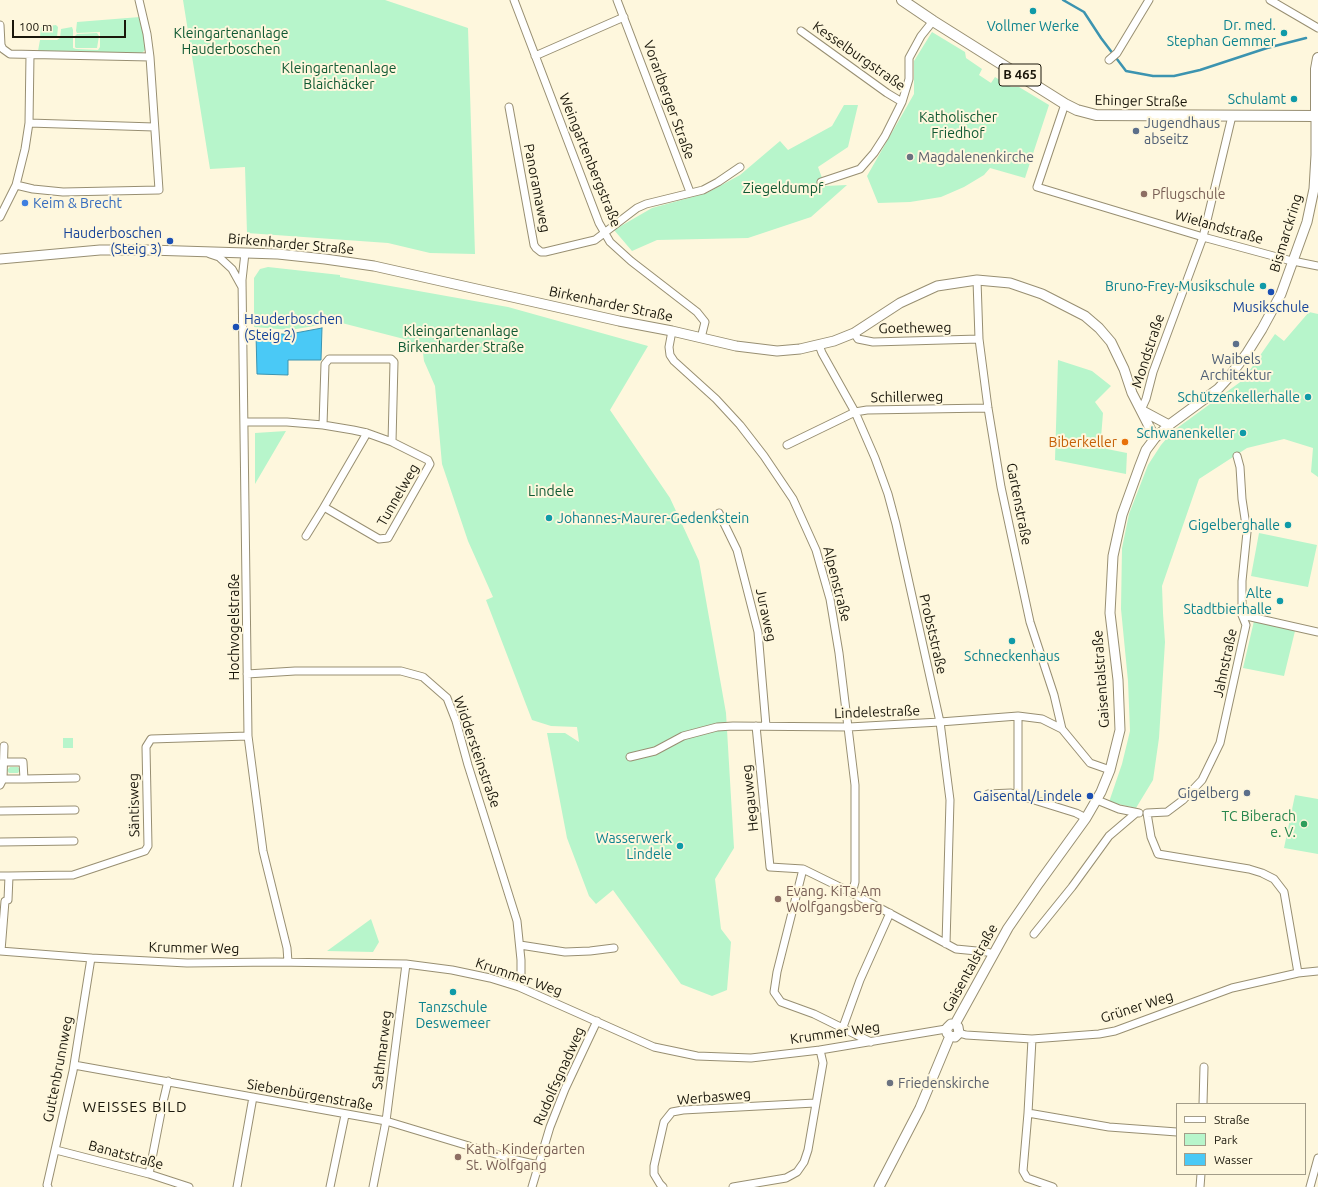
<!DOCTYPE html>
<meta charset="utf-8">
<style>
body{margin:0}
#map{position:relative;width:1318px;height:1187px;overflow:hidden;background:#fef7dd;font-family:Ubuntu,sans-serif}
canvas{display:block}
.legend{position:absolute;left:1176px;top:1103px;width:130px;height:72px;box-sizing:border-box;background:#fef7dd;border:1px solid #a39d89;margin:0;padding:5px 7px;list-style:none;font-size:12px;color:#1a170b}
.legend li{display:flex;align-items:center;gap:8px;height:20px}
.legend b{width:20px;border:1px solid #a39d89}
.scale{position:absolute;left:12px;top:20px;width:114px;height:18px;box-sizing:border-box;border:2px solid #1a170b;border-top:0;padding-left:5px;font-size:12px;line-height:14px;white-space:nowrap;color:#1a170b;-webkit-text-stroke:3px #fef7dd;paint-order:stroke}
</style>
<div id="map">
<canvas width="1318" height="1187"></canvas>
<ul class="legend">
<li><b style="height:5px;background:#fff"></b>Straße</li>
<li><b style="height:11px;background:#b7f5cb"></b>Park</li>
<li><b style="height:11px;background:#4ac9f6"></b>Wasser</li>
</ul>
<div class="scale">100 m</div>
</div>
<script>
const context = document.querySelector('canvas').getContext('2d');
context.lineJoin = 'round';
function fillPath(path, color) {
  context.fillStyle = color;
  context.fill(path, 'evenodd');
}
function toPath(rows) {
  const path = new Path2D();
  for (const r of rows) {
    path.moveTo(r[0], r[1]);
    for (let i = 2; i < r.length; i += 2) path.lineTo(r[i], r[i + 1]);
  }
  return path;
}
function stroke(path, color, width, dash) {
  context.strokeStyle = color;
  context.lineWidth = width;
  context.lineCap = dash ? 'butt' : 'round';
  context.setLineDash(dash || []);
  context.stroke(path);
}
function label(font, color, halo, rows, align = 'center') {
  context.font = font + ' Ubuntu,sans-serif';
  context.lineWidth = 4;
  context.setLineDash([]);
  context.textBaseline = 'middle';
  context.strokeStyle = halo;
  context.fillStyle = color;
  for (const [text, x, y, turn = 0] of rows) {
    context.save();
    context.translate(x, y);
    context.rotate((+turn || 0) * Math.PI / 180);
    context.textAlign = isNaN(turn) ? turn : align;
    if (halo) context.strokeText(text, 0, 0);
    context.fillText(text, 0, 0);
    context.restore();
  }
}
const green = toPath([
 [183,0,385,0,468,28,475,254,430,253,388,243,247,233,245,167,210,169],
 [140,17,147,48,141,54,38,51,40,40,57,40,60,38,61,29,72,27,73,30,73,48,76,49,98,50,100,47,100,32,77,33,76,31,77,22],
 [56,25,58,27,57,37,40,37,41,27],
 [932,32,965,52,966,58,982,69,979,75,991,83,995,77,1011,87,1019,87,1049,105,1025,178,990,168,984,175,964,187,941,197,910,202,878,203,867,176,914,94,914,61],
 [97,33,99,36,97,48,76,48,75,47,75,36,77,34],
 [844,105,858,105,848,147,818,167,825,186,847,185,811,217,748,238,657,240,632,251,614,230,652,208,707,193,740,175,780,141,788,150,832,126],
 [268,267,340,275,340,277,508,307,648,346,610,410,670,498,699,561,726,713,734,848,715,879,721,929,731,942,727,990,712,996,681,984,613,890,596,904,589,896,567,838,547,733,565,733,579,742,577,727,551,726,532,720,486,600,493,597,468,541,442,464,435,386,424,361,423,353,420,347,404,339,338,322,290,330,254,327,254,278,260,269],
 [1309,312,1318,314,1318,477,1311,472,1313,448,1284,439,1247,448,1199,479,1162,586,1163,613,1165,642,1159,738,1153,780,1136,808,1109,802,1122,764,1130,731,1128,681,1121,609,1122,548,1129,514,1148,465,1161,445,1173,431,1243,380,1275,334,1284,341],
 [1058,360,1092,371,1111,386,1095,402,1103,413,1101,438,1107,449,1127,453,1126,474,1055,460],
 [286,431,255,484,255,433],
 [1259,533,1317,545,1308,587,1251,576],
 [1254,621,1295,631,1284,676,1243,668],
 [63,738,73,738,73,748,63,748],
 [10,767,18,767,20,770,18,773,9,773,7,770],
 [1295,795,1318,799,1318,854,1284,848],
 [371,919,379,942,373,952,327,951]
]);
const water = toPath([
 [322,328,321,360,288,360,288,375,257,374,256,334,290,334,322,328]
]);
const stream = toPath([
 [1063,0,1084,12,1101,38,1126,71,1153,76,1174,76,1200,70,1267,48,1306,38]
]);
const street = toPath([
 [514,0,599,223,610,242,631,261,697,312,705,322,701,338],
 [617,0,690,192],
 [1270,0,1318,28],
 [0,25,1,45,3,49,10,54,150,57],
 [801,31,887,93,902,102],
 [535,56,624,17],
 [1109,60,1117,53,1149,0],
 [1065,104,1037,187,1203,237,1288,260,1318,266],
 [509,107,534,245,536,248,541,252,545,252,595,240,637,208,646,204,703,190,718,182,740,167],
 [29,123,154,127],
 [821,182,860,169,874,153,885,136,902,102,909,79,909,58,921,36,933,21],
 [16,185,33,189,63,192,159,190,150,57,147,34,139,0],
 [0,217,16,185,25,149,29,123,30,55],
 [245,253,242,280,248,736,263,851,287,948,288,962],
 [210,254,219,257,232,269,242,287],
 [977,280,979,339,988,408,1001,487,1030,622,1054,695,1062,729],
 [672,331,669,347,670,355,674,361,716,399,740,425,764,456,793,499,816,550,830,599,839,653,855,785,855,882,852,893],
 [854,333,858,339,873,342,979,339],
 [819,345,822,353,855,412,875,458,888,494,896,524,940,722,950,800,946,944],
 [1141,410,1146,399,1153,372,1203,237,1232,116],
 [244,422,287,422,323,425,353,430,367,433,392,442,428,460,430,464,388,538,379,539,324,507,367,433],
 [323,425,325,364,329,359,391,359,394,362,392,442],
 [787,445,855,412,867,410,988,408],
 [1237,456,1240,467,1242,499,1247,532,1242,581,1242,615,1246,625,1220,743,1202,780,1183,800,1167,812,1147,813,1151,837,1158,854,1249,869,1262,873,1274,879,1284,892,1298,973],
 [719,513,737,550,758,632,766,726],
 [306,536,324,507],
 [1242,615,1318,632],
 [247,674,295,671,401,671,423,677,447,698,456,721,468,765,517,921,521,960,521,978,519,987],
 [1018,716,1018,795,1076,813,1086,818],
 [756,726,770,867,803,869,852,893,956,949,987,952,993,954],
 [630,757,655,751,683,736,717,727,733,726,849,727,940,722,1018,716,1042,719,1062,729,1090,763,1110,770],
 [3,779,24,779,23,762,3,762],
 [24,779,76,778],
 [0,785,3,779,4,746],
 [988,794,1011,793,1018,795],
 [1097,800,1119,809,1139,813],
 [0,811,75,810],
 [0,842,74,841],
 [803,869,777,972,774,992,781,1002,814,1014,871,1042],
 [0,876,9,876,8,900,5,901,1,951],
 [9,876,73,875,145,851,148,846,146,747,151,739,248,736],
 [1034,934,1072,887,1109,836,1136,813],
 [520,945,565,952,590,951,614,948],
 [0,951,91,958,187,963,275,962,406,964,452,970,490,978,519,987,654,1047,697,1056,751,1058,820,1050,946,1029],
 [843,1027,860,980,890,913],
 [959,1033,966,1035,1032,1039,1099,1034,1115,1031,1232,988,1298,973,1318,971],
 [1032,1039,1028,1113,1109,1127,1177,1132],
 [74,1065,386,1121,512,1159,538,1165],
 [1203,1104,1204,1067],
 [1028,1113,1023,1171,1027,1178,1053,1187],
 [56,1150,149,1174,189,1187],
 [149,1174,163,1102,168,1081],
 [48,1187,47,1185,73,1071,91,958],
 [237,1187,253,1097],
 [330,1187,345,1115],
 [373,1187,386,1121,406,964],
 [532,1187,550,1127,565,1089,597,1021],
 [663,1187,660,1184,654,1174,654,1166,664,1122,672,1112,683,1110,815,1103],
 [733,1187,786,1178,797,1172,804,1162,808,1150,823,1063,820,1050],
 [1200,1187,1201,1174],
 [1310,1187,1318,1158]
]);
const secondary = toPath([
 [0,259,100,250,149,250,278,254,325,259,374,266,619,321,672,331,736,346,777,351,800,349,834,341,854,333,900,303,937,286,977,280,1010,283,1042,294,1085,316,1099,328,1111,342,1124,369,1132,393,1155,438],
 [1141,410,1169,425],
 [950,1036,947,1033,947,1028,951,1024,955,1024,1008,928,1039,883,1086,818,1101,792,1110,770,1120,730,1118,680,1110,613,1113,556,1122,515,1139,468,1146,450,1155,438,1169,425,1218,389,1229,377,1247,353,1262,329,1281,294,1307,222,1314,189,1316,155,1316,116],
 [950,1036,955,1037,959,1033,958,1027,955,1024],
 [879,1187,920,1108,950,1036]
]);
const primary = toPath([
 [902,0,933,21,1065,104,1077,110,1096,115,1316,116,1316,69,1318,58]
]);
const markers = [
 [1033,11,4,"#0f9aa8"],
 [1284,33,4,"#0f9aa8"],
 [1294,99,4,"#0f9aa8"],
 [1136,131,4,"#5c6f8a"],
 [910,157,4,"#6b7280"],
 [1144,194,4,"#8d6e63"],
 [25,203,4,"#3f7fe0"],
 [170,241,4,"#1a4fb4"],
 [1263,286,4,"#0f9aa8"],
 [1271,292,4,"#1a4fb4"],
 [236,327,4,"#1a4fb4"],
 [1236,344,4,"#5c6f8a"],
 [1308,397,4,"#0f9aa8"],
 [1243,433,4,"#0f9aa8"],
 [1125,442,4,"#e8710a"],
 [549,518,4,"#0f9aa8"],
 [1288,525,4,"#0f9aa8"],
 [1280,601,4,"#0f9aa8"],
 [1012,641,4,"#0f9aa8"],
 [1247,793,4,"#5c6f8a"],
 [1090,796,4,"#1a4fb4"],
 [1304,824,4,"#2e9e5b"],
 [680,846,4,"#0f9aa8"],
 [778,899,4,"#8d6e63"],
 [453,992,4,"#0f9aa8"],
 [890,1083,4,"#6b7280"],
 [458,1157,4,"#8d6e63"]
];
const shields = [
 [1020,75,42]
];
const shieldNames = [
 ["B 465",1020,75]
];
const cultureNames = [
 ["Dr. med.",1276,25],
 ["Stephan Gemmer",1276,41],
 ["Vollmer Werke",1033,26,"center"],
 ["Schulamt",1286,99],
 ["Bruno-Frey-Musikschule",1255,286],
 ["Schützenkellerhalle",1300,397],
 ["Schwanenkeller",1235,433],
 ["Johannes-Maurer-Gedenkstein",557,518,"left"],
 ["Gigelberghalle",1280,525],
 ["Alte",1272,593],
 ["Stadtbierhalle",1272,609],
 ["Schneckenhaus",1012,656,"center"],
 ["Wasserwerk",672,838],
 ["Lindele",672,854],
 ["Tanzschule",453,1007,"center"],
 ["Deswemeer",453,1023,"center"]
];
const parkNames = [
 ["Kleingartenanlage",231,33],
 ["Hauderboschen",231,49],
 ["Kleingartenanlage",339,68],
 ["Blaichäcker",339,84],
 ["Katholischer",958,117],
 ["Friedhof",958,133],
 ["Ziegeldumpf",783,188],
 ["Kleingartenanlage",461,331],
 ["Birkenharder Straße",461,347],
 ["Lindele",551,491]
];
const streetNames = [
 ["Kesselburgstraße",859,56,35],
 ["Vorarlberger Straße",669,100,70],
 ["Ehinger Straße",1141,101,1],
 ["Weingartenbergstraße",590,160,68],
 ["Panoramaweg",537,188,79],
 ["Wielandstraße",1219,227,16],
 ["Bismarckring",1286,233,-73],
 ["Birkenharder Straße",291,244,5],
 ["Birkenharder Straße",611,304,12],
 ["Goetheweg",915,328,-1],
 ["Mondstraße",1148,351,-72],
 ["Schillerweg",907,397,-1],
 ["Tunnelweg",398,495,-60],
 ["Gartenstraße",1019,504,79],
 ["Alpenstraße",837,584,76],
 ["Juraweg",766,615,78],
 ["Hochvogelstraße",234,627,-90],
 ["Probststraße",933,634,77],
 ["Jahnstraße",1225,663,-78],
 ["Gaisentalstraße",1101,679,-94],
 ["Lindelestraße",877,712,-2],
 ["Widdersteinstraße",477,752,71],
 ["Hegauweg",750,798,-96],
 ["Säntisweg",134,805,-91],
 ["Krummer Weg",194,948,1],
 ["Gaisentalstraße",970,968,-61],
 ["Krummer Weg",519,977,19],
 ["Grüner Weg",1137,1007,-18],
 ["Krummer Weg",835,1033,-8],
 ["Sathmarweg",382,1050,-83],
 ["Guttenbrunnweg",58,1069,-79],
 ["Rudolfsgnadweg",559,1076,-66],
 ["Siebenbürgenstraße",310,1095,10],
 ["Werbasweg",714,1097,-5],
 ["Banatstraße",126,1155,15]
];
const serviceNames = [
 ["Jugendhaus",1144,123],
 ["abseitz",1144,139],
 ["Waibels",1236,359,"center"],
 ["Architektur",1236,375,"center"],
 ["Gigelberg",1239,793,"right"]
];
const worshipNames = [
 ["Magdalenenkirche",918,157],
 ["Friedenskirche",898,1083]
];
const educationNames = [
 ["Pflugschule",1152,194],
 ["Evang. KiTa Am",786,891],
 ["Wolfgangsberg",786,907],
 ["Kath. Kindergarten",466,1149],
 ["St. Wolfgang",466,1165]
];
const shopNames = [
 ["Keim & Brecht",33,203]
];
const transitNames = [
 ["Hauderboschen",162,233],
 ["(Steig 3)",162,249],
 ["Musikschule",1271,307,"center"],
 ["Hauderboschen",244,319,"left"],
 ["(Steig 2)",244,335,"left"],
 ["Gaisental/Lindele",1082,796]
];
const foodNames = [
 ["Biberkeller",1117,442]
];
const leisureNames = [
 ["TC Biberach",1296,816],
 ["e. V.",1296,832]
];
const neighbourhoodNames = [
 ["WEISSES BILD",135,1107]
];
fillPath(green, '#b7f5cb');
fillPath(water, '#4ac9f6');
stroke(water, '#3c94b0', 1);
stroke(stream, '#3c94b0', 2.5);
stroke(street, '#988f72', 9);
stroke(secondary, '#988f72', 11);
stroke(primary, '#988f72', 12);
stroke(street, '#fff', 7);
stroke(secondary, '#fff', 9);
stroke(primary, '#fff', 10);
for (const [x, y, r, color] of markers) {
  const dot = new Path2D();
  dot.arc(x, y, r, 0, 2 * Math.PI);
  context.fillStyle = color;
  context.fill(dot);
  stroke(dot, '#fef7dd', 1.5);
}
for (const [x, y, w] of shields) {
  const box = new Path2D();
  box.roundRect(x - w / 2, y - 11, w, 22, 3);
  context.fillStyle = '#fef7dd';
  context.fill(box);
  stroke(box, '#1a170b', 1);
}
label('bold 13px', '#1a170b', null, shieldNames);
label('14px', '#0d838f', '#fef7dd', cultureNames, 'right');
label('14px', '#105933', '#fef7dd', parkNames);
label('14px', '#1a170b', '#fef7dd', streetNames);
label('14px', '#4e5e75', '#fef7dd', serviceNames, 'left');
label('14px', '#5b616d', '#fef7dd', worshipNames, 'left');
label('14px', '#785e54', '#fef7dd', educationNames, 'left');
label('14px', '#366cbe', '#fef7dd', shopNames, 'left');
label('14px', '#164399', '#fef7dd', transitNames, 'right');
label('14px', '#c56008', '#fef7dd', foodNames, 'right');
label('14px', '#27864d', '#fef7dd', leisureNames, 'right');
context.letterSpacing = '1px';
label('15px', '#1a170b', '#fef7dd', neighbourhoodNames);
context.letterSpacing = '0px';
</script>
